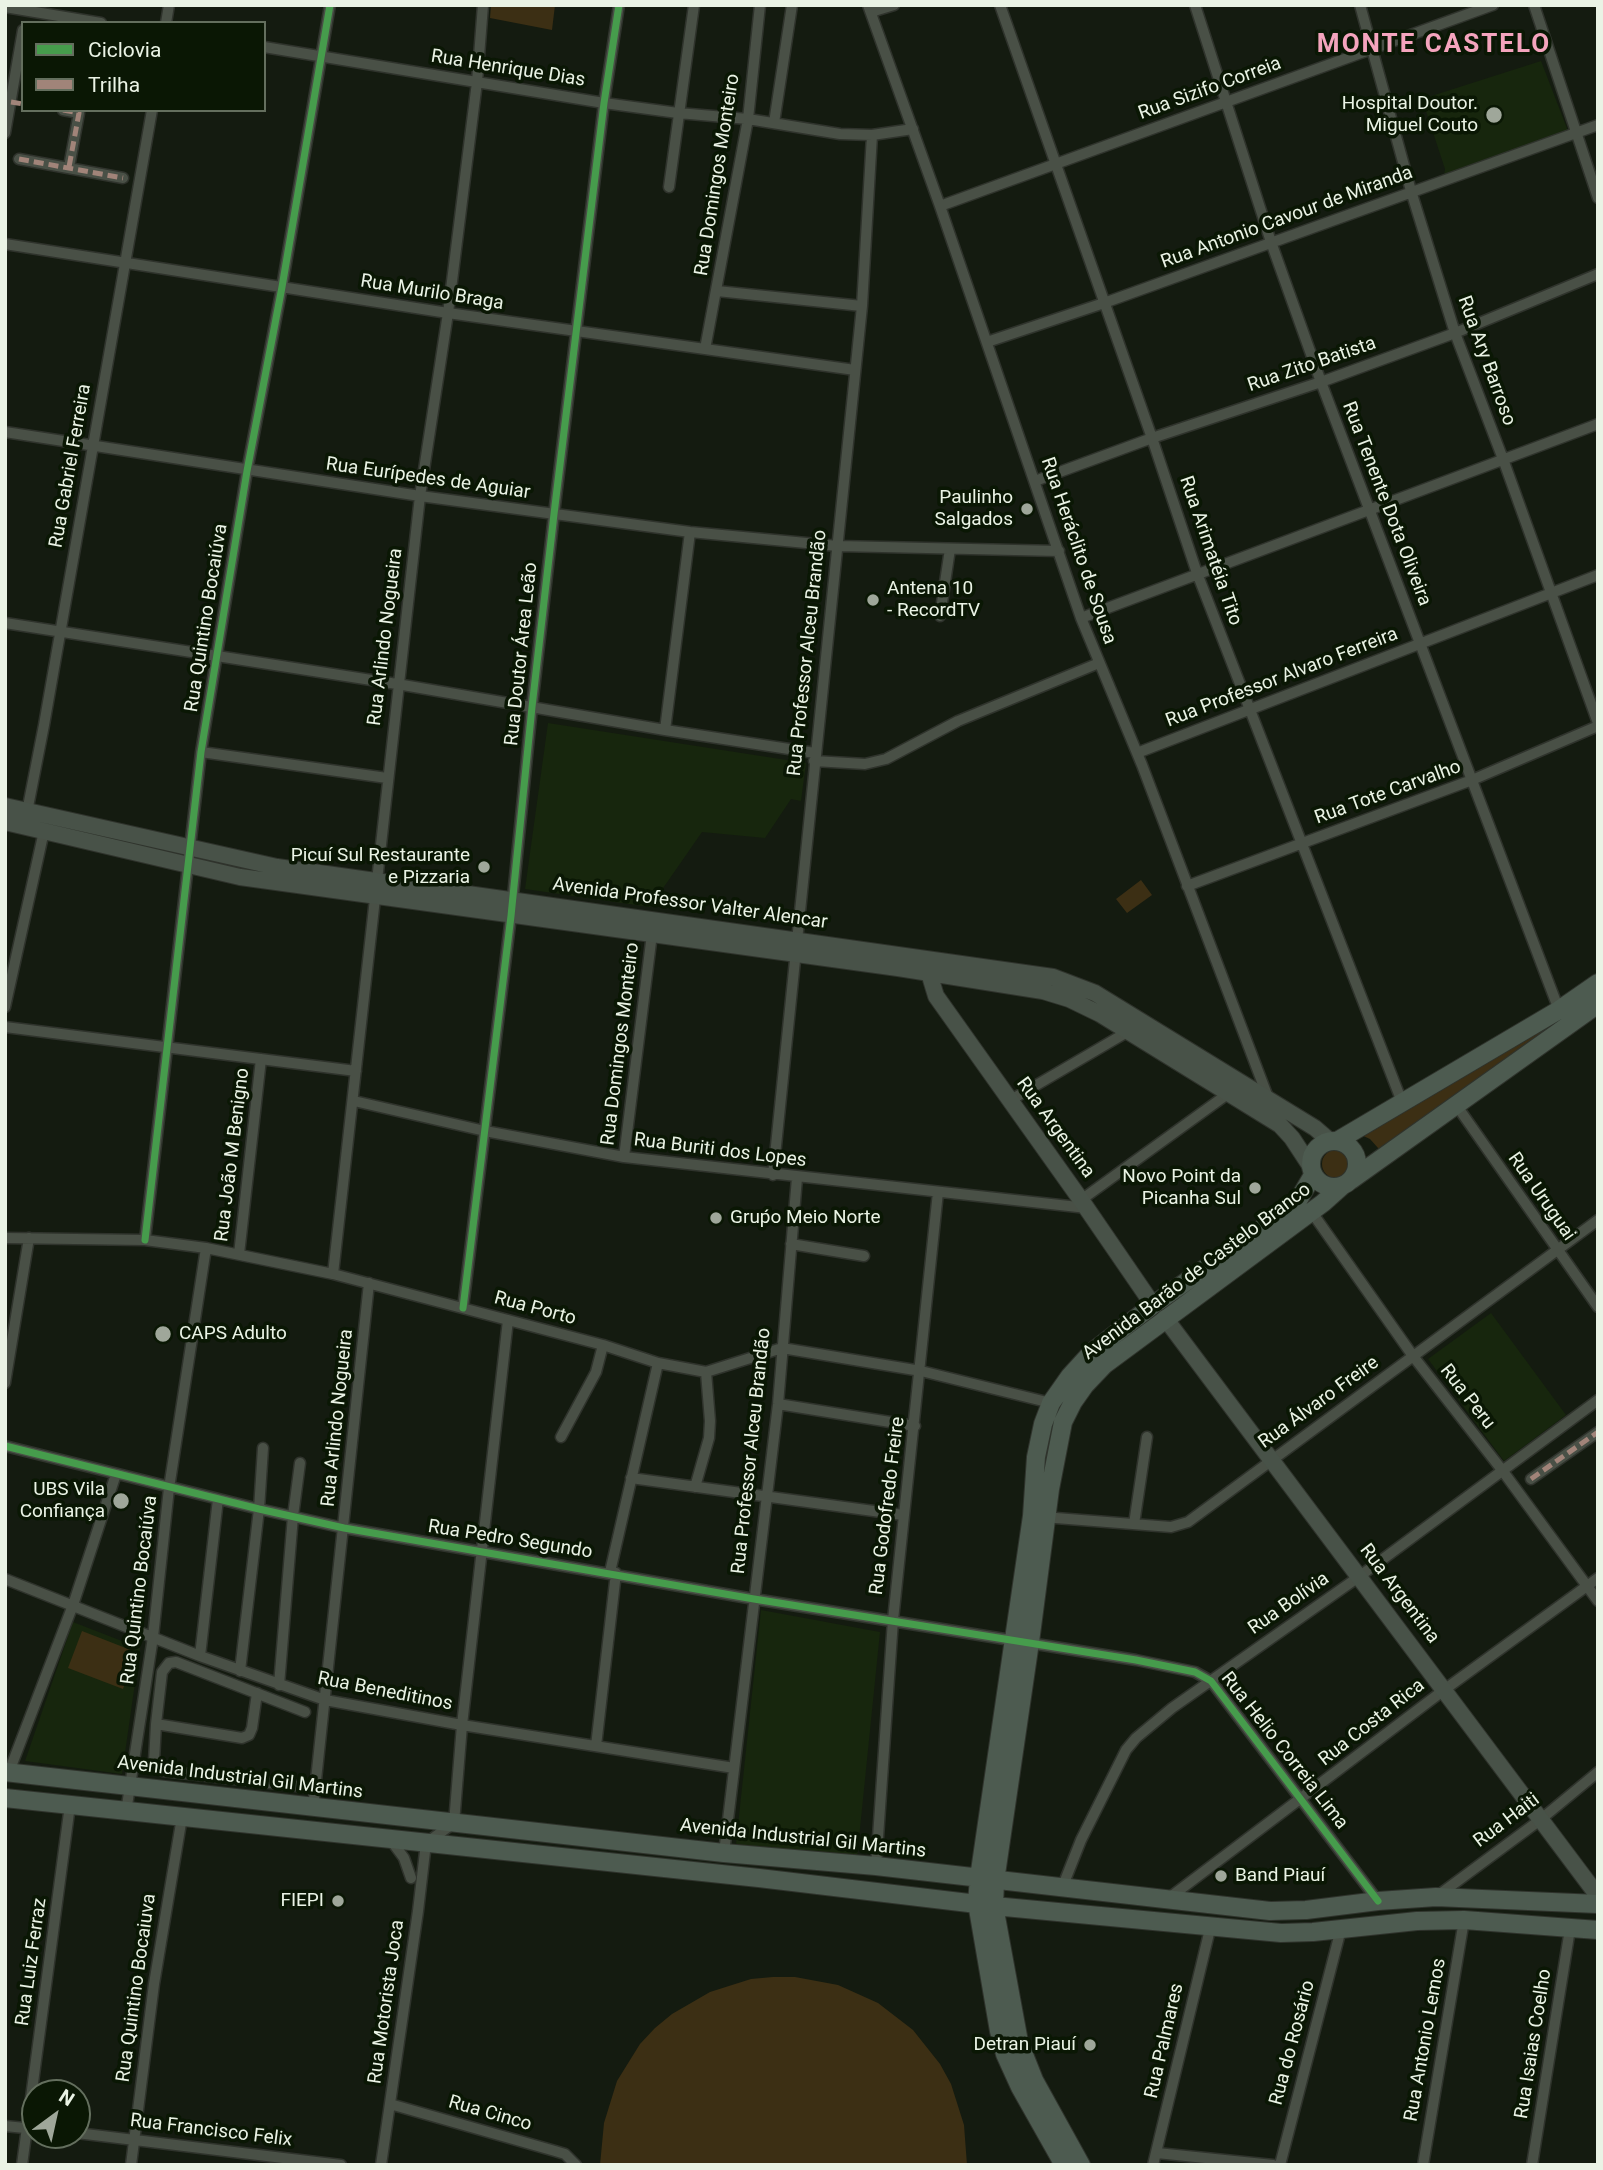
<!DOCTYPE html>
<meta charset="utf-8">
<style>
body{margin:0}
#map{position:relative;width:1603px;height:2170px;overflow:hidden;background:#141b10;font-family:Roboto,sans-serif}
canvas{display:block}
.frame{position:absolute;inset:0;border:7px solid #eaf3e5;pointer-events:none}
.legend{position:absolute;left:21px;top:21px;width:245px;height:91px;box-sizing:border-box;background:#0a1704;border:2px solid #646f5e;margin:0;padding:9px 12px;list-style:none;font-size:21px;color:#eaf3e5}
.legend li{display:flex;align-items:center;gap:14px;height:35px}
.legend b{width:35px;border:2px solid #646f5e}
.north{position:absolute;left:21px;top:2079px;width:70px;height:70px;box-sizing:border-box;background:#0a1704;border:2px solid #646f5e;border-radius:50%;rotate:33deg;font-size:19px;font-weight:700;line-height:28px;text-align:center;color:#eaf3e5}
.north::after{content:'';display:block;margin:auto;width:24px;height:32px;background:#9fa79a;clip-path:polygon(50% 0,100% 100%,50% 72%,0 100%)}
</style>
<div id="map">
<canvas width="1603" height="2170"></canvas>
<div class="frame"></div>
<ul class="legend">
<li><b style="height:9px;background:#469c4c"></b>Ciclovia</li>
<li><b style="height:9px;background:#a18479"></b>Trilha</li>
</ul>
<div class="north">N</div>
</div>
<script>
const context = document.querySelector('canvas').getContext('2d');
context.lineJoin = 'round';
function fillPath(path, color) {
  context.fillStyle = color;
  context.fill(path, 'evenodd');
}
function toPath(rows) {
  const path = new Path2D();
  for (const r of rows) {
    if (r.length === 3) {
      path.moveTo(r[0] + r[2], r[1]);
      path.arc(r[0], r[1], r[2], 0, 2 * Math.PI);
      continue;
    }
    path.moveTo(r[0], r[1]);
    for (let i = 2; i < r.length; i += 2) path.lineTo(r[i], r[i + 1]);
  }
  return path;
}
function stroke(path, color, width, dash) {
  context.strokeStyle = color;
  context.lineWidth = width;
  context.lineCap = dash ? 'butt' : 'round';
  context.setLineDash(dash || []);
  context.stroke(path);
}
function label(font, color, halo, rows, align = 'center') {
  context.font = font + ' Roboto,sans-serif';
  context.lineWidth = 7;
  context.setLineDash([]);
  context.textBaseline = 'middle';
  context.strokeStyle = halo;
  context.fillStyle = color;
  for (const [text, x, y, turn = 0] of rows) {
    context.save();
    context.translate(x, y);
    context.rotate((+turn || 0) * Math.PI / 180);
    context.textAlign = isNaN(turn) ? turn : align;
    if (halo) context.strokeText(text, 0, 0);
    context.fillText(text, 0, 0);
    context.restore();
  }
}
const built = toPath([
 [1541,61,1568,131,1444,176,1445,169,1422,99],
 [548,723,806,763,801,801,791,799,765,838,702,832,650,907,525,889],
 [1491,1313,1566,1415,1504,1461,1428,1359],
 [761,1610,880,1632,857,1858,736,1844],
 [73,1622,140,1648,122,1774,25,1761]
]);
const green = toPath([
 [491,5,555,5,552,30,490,18],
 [1141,880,1152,895,1127,913,1116,899],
 [1578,1012,1380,1156,1378,1148,1370,1139,1361,1135,1562,1017],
 [1336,1164,14],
 [82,1631,136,1652,123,1689,68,1668],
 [773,1977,795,1977,838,1985,878,2003,913,2030,940,2064,951,2084,964,2125,967,2165,600,2165,604,2123,617,2081,640,2044,655,2028,672,2014,710,1992,751,1979]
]);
const street = toPath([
 [868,5,940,206,1081,618,1142,765,1269,1100],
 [1000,5,1152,438,1197,573,1402,1102],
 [1195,5,1271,242,1321,382,1559,1010],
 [1360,5,1411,191,1455,333,1503,459,1598,723],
 [1534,5,1598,198],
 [5,7,101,23],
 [871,12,894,5],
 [166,23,169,5],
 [264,47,604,103,678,113,748,119,840,134,872,135,913,129],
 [63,110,79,113,69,167],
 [774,123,792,5],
 [5,133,23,30],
 [19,159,123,178],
 [669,187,694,5],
 [940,206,1493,5],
 [5,244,448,313,855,370],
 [717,291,862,306],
 [987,342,1104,303,1598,125],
 [705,349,748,119,760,5],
 [5,432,420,496,690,532,838,546,1059,551],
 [1035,481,1152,438,1321,382,1455,333,1598,274],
 [940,616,950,549],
 [1081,618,1598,424],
 [5,623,397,684,665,730,815,753],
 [665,730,690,532],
 [201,752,387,778],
 [1137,753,1598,575],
 [814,761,865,764,886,759,958,721,1099,663],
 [26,817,44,725,152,110],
 [1187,886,1472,780,1598,726],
 [5,1007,44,831],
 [5,1027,356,1071],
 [354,1101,485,1131,624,1157,1087,1208],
 [1009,1101,1129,1031],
 [1457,1106,1598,1307],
 [624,1157,652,934],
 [773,1175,862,306,872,135],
 [1081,1200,1229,1093],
 [1311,1211,1413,1356,1502,1470,1598,1601],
 [5,1238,145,1240,206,1248,333,1274,603,1345,658,1363,706,1372,782,1348,921,1371,1051,1403],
 [145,1240,201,752,247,471,282,287,330,5],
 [791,1244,864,1256],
 [239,1254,261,1059],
 [333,1274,420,496,448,313,477,82,483,5],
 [463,1308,511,916,532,707,554,514,604,103,619,5],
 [5,1383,29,1238],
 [778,1404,915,1426],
 [561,1437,596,1372,603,1345],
 [5,1446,259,1509,344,1528,754,1599,1136,1660,1195,1672,1211,1681,1378,1901],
 [631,1478,903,1515],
 [1531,1479,1598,1432],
 [695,1487,709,1438,710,1421,706,1372],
 [1043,1517,1171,1527,1188,1522,1598,1220],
 [1134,1524,1147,1437],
 [610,1572,658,1363],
 [5,1579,200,1656,325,1700,462,1725,734,1768],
 [200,1656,218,1499],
 [240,1671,259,1509,263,1448],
 [279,1685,293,1516,300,1463],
 [305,1712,176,1662,169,1663,162,1672,156,1724,154,1761,156,1767,163,1771,315,1788],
 [156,1724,242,1738,249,1735,252,1728,257,1693],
 [596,1746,616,1573],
 [9,1772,73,1605,116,1474],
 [313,1808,369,1283],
 [126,1812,153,1637,169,1488,206,1248],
 [390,1839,404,1858,411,1878],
 [724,1853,778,1404,797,1178],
 [876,1866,893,1620,938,1192],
 [1062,1888,1081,1840,1126,1750,1136,1738,1172,1708,1360,1576,1598,1400],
 [1436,1897,1540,1820,1598,1772],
 [1169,1898,1444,1690,1598,1578],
 [390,2104,555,2151,565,2154,576,2165],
 [5,2126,35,2129],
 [77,2133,341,2165],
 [1157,2153,1273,2165],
 [22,2165,70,1805],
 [131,2165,154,1984,182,1817],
 [381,2165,418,1911,426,1843,454,1823,462,1725,508,1320],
 [1153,2165,1211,1925],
 [1280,2165,1341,1929],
 [1423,2165,1464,1920],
 [1532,2165,1570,1929]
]);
const secondary = toPath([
 [5,806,277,867,1053,977,1095,993,1315,1128,1330,1141],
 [5,822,240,877,898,968,1043,991,1069,999,1100,1014,1280,1125,1292,1138,1311,1167],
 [930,964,929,973,936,996,1081,1200,1153,1305],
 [1165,1318,1598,1896]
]);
const primary = toPath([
 [1334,1164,23],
 [1337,1141,1559,1010,1598,983],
 [1351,1180,1598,1004],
 [5,1772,724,1853,876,1866,1270,1911,1306,1910,1378,1901,1436,1897,1598,1904],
 [5,1798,759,1878,994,1906,1281,1933,1313,1932,1417,1921,1464,1920,1598,1930],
 [1064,2165,1020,2087,1005,2054,999,2031,977,1903,979,1878,1032,1516,1036,1457,1043,1424,1051,1403,1070,1376,1091,1353,1153,1305,1280,1216,1299,1199,1313,1175],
 [1081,2165,1034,2080,1019,2042,994,1906,995,1881,1030,1642,1050,1489,1063,1422,1073,1402,1085,1385,1104,1365,1323,1203,1342,1186]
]);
const quiet = toPath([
 [11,102,23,104],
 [63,110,79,113,69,167],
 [19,159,123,178],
 [1531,1479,1598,1432]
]);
const cycleway = toPath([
 [145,1240,201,752,247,471,282,287,330,5],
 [463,1308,511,916,532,707,554,514,604,103,619,5],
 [5,1446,259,1509,344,1528,754,1599,1136,1660,1195,1672,1211,1681,1378,1901]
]);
const markers = [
 [1494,115,9,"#9fa79a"],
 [1027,509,7,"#9fa79a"],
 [873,600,7,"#9fa79a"],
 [484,867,7,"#9fa79a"],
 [1255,1188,7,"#9fa79a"],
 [716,1218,7,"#9fa79a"],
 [163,1334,9,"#9fa79a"],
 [121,1501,9,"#9fa79a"],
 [1221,1876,7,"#9fa79a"],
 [338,1901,7,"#9fa79a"],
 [1090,2045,7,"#9fa79a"]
];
const streetNames = [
 ["Rua Henrique Dias",508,69,9],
 ["Rua Sizifo Correia",1210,89,-20],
 ["Rua Domingos Monteiro",718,175,-81],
 ["Rua Antonio Cavour de Miranda",1287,218,-20],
 ["Rua Murilo Braga",432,293,9],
 ["Rua Ary Barroso",1486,361,70],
 ["Rua Zito Batista",1312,365,-19],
 ["Rua Gabriel Ferreira",71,466,-80],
 ["Rua Eurípedes de Aguiar",428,479,8],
 ["Rua Tenente Dota Oliveira",1386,504,69],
 ["Rua Heráclito de Sousa",1078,551,71],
 ["Rua Arimatéia Tito",1210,551,71],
 ["Rua Quintino Bocaiúva",207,618,-81],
 ["Rua Arlindo Nogueira",386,637,-83],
 ["Rua Professor Alceu Brandão",808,653,-84],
 ["Rua Doutor Área Leão",522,654,-84],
 ["Rua Professor Alvaro Ferreira",1282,678,-21],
 ["Rua Tote Carvalho",1388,793,-20],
 ["Avenida Professor Valter Alencar",690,904,8],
 ["Rua Domingos Monteiro",621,1044,-83],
 ["Rua Argentina",1055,1128,54],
 ["Rua Buriti dos Lopes",720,1151,7],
 ["Rua João M Benigno",233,1155,-83],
 ["Rua Uruguai",1541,1197,55],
 ["Avenida Barão de Castelo Branco",1197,1272,-37],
 ["Rua Porto",535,1309,15],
 ["Rua Peru",1467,1397,52],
 ["Rua Álvaro Freire",1319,1403,-36],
 ["Rua Arlindo Nogueira",338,1418,-84],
 ["Rua Professor Alceu Brandão",752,1451,-84],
 ["Rua Godofredo Freire",888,1506,-83],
 ["Rua Pedro Segundo",510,1540,9],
 ["Rua Quintino Bocaiúva",140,1590,-83],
 ["Rua Argentina",1399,1594,53],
 ["Rua Bolívia",1289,1604,-35],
 ["Rua Beneditinos",385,1692,11],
 ["Rua Costa Rica",1372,1723,-38],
 ["Rua Helio Correia Lima",1284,1751,52],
 ["Avenida Industrial Gil Martins",240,1778,7],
 ["Rua Haiti",1507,1821,-37],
 ["Avenida Industrial Gil Martins",803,1839,6],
 ["Rua Luiz Ferraz",32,1962,-82],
 ["Rua Quintino Bocaiuva",137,1988,-82],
 ["Rua Motorista Joca",387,2002,-82],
 ["Rua Antonio Lemos",1426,2040,-80],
 ["Rua Palmares",1165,2041,-77],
 ["Rua do Rosário",1293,2043,-75],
 ["Rua Isaias Coelho",1534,2044,-81],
 ["Rua Cinco",490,2114,16],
 ["Rua Francisco Felix",211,2131,7]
];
const poiNames = [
 ["Hospital Doutor.",1478,104],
 ["Miguel Couto",1478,126],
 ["Paulinho",1013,498],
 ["Salgados",1013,520],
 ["Antena 10",887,589,"left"],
 ["- RecordTV",887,611,"left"],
 ["Picuí Sul Restaurante",470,856],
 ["e Pizzaria",470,878],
 ["Novo Point da",1241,1177],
 ["Picanha Sul",1241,1199],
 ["Gruṕo Meio Norte",730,1218,"left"],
 ["CAPS Adulto",179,1334,"left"],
 ["UBS Vila",105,1490],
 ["Confiança",105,1512],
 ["Band Piauí",1235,1876,"left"],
 ["FIEPI",324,1901],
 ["Detran Piauí",1076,2045]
];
const districtNames = [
 ["MONTE CASTELO",1434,45]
];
fillPath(built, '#17260d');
fillPath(green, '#3c2f14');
stroke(street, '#2f332c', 13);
stroke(secondary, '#2f332c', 18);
stroke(primary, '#2f332c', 20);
stroke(street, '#495046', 10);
stroke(secondary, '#485248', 16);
stroke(primary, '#4d5b50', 18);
stroke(quiet, '#a18479', 5, [10, 5]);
stroke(cycleway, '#469c4c', 7);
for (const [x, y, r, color] of markers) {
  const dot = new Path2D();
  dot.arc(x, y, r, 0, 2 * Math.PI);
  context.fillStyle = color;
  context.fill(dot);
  stroke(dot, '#0a1704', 2.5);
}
label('19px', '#eaf3e5', '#0a1704', streetNames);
label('19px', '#eaf3e5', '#0a1704', poiNames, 'right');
context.letterSpacing = '2px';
label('bold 26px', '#f4a4bd', '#0a1704', districtNames);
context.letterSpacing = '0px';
</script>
